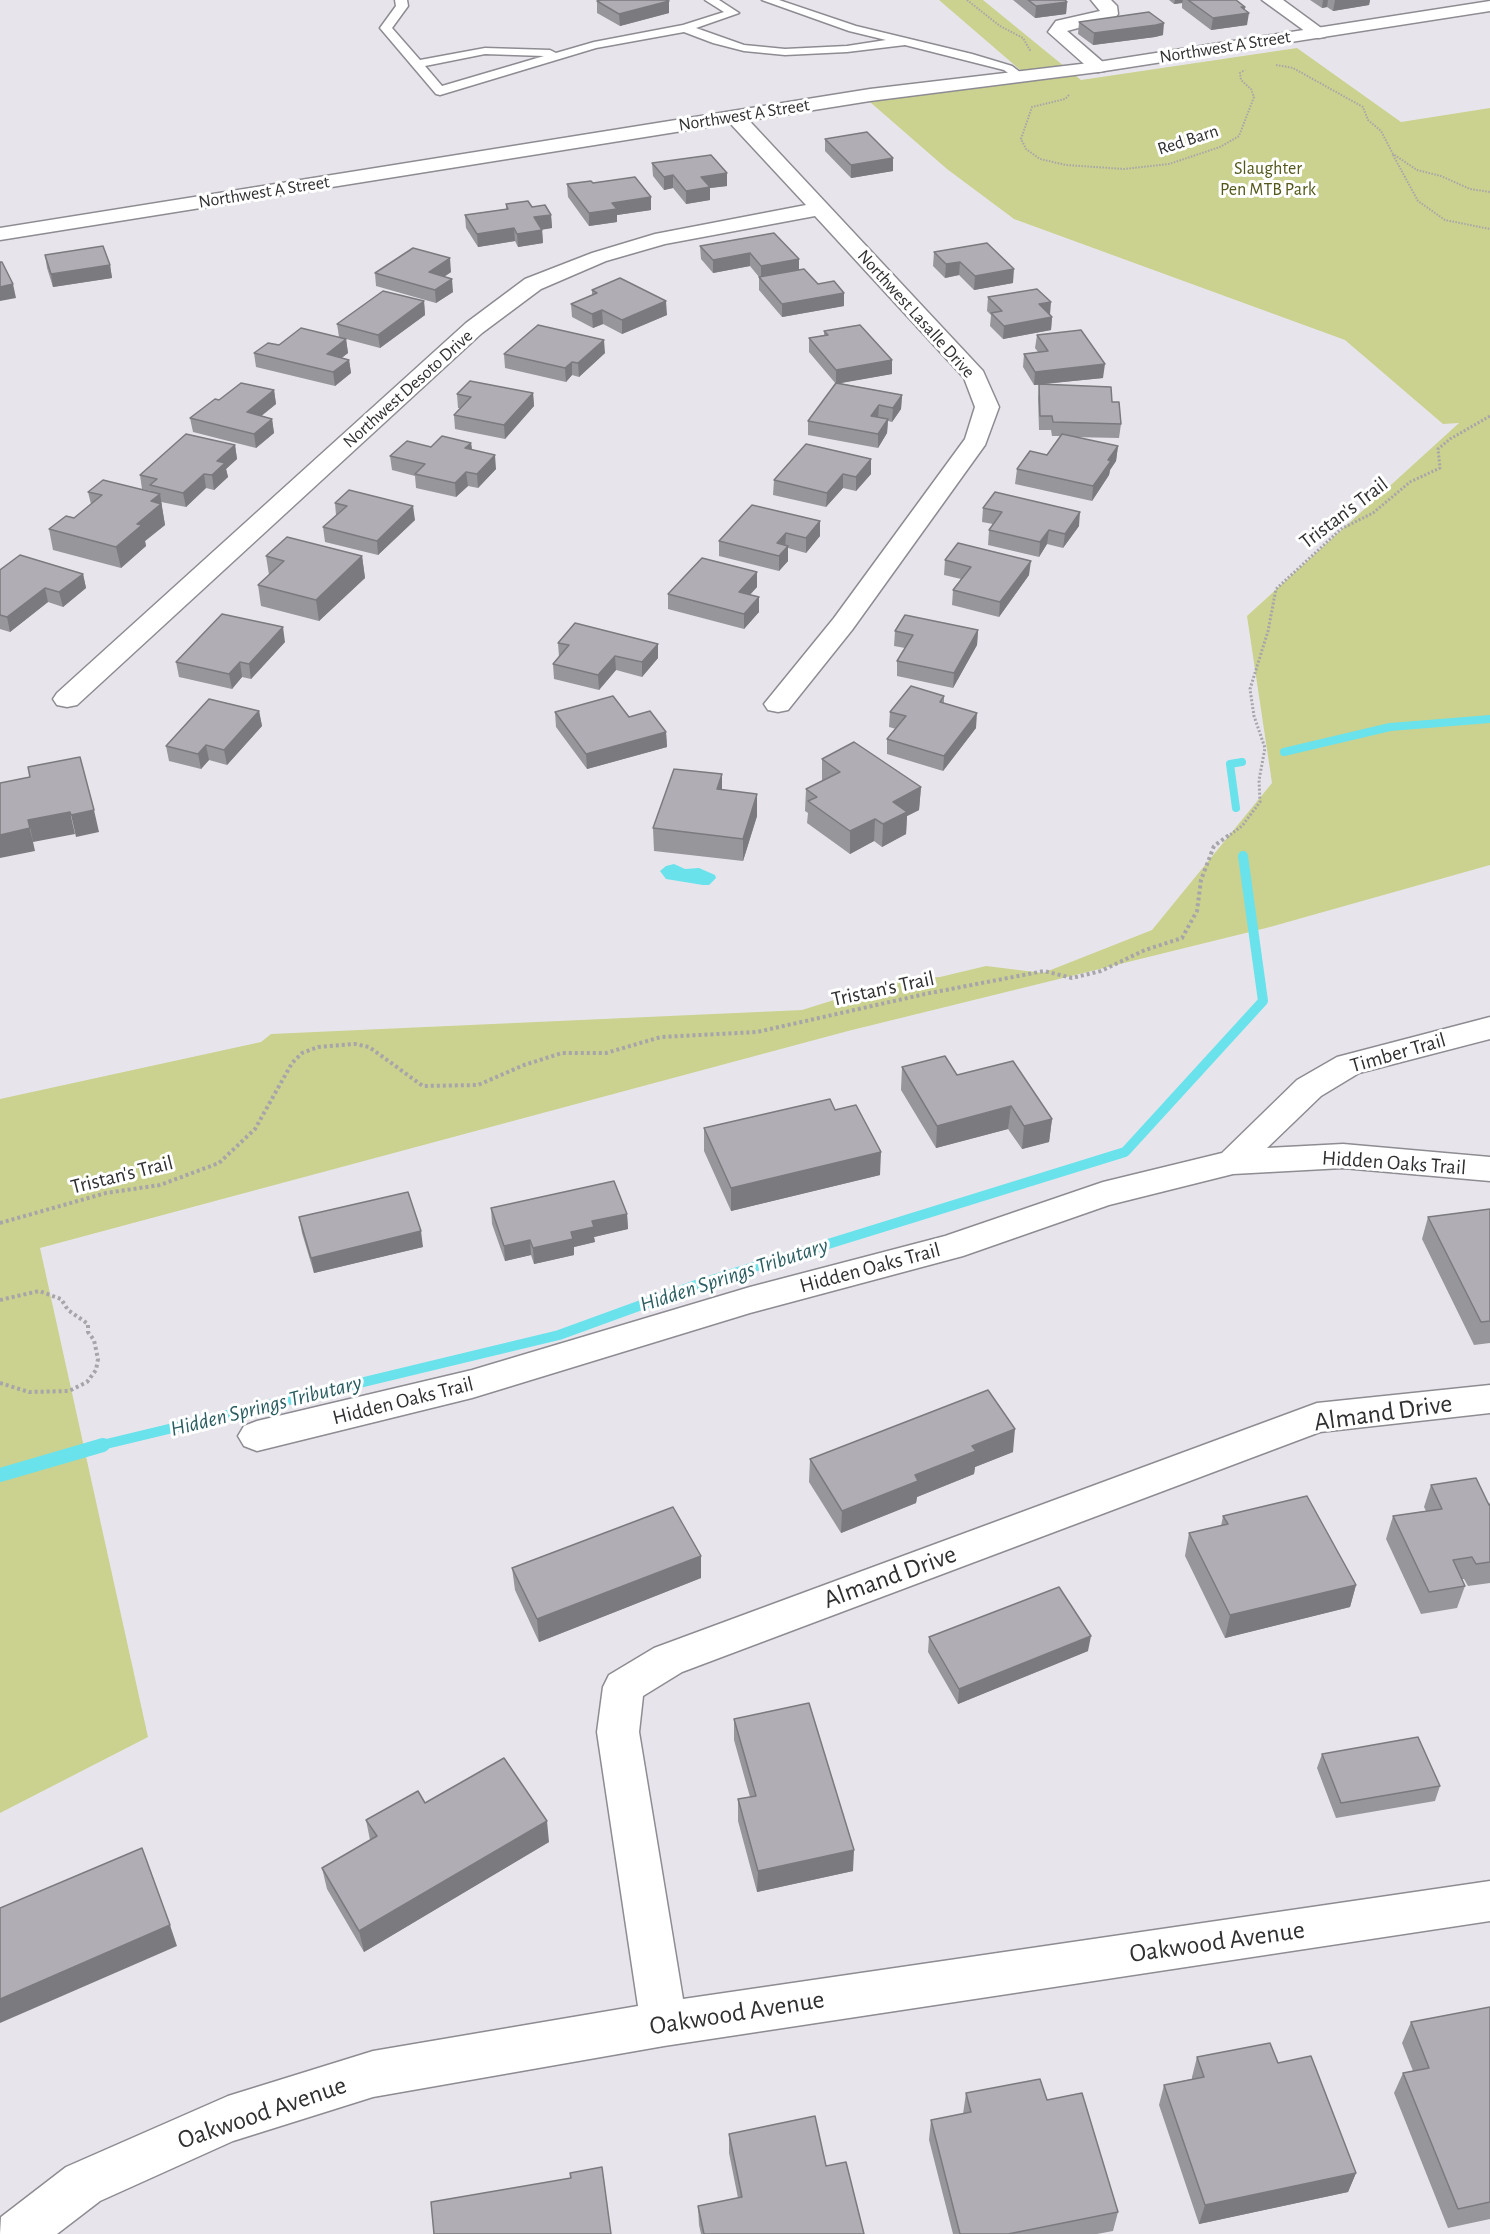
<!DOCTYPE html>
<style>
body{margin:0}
canvas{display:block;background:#e7e5eb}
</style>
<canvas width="1490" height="2234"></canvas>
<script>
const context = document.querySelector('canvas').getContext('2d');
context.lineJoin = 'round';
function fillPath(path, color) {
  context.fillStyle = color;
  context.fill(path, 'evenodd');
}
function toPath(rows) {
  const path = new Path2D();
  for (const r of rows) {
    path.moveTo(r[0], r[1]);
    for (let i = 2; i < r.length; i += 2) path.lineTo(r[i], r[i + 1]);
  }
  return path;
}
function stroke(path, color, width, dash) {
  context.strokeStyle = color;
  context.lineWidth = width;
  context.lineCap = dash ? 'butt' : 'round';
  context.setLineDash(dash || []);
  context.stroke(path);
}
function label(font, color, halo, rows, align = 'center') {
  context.font = font + ' "Alegreya Sans",sans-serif';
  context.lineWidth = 6;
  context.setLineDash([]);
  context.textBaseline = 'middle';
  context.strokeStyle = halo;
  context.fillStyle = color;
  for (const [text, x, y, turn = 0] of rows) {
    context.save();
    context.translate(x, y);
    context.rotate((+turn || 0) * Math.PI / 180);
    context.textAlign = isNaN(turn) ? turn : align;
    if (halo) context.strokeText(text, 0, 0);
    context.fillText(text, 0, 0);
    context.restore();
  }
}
const green = toPath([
 [939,0,983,0,1081,80,1297,48,1401,122,1490,108,1490,865,1270,927,848,1031,40,1248,148,1737,0,1813,0,1099,261,1042,271,1034,802,1010,901,979,940,977,986,966,1043,973,1152,930,1272,783,1247,616,1459,423,1443,424,1345,340,1014,219,947,169,870,102,1033,81]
]);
const water = toPath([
 [674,864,685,869,699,868,715,875,716,878,709,885,703,885,666,879,660,871,666,866]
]);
const streamFar2 = toPath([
 [1284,752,1390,727,1490,719],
 [1236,808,1230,764,1242,762]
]);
const streamFar1 = toPath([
 [98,1446,559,1335,699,1284,1125,1152,1263,1001,1243,856]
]);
const stream = toPath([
 [0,1475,103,1445]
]);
const pathFar2 = toPath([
 [967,0,1000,26,1023,38,1031,52],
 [1276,65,1293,68,1363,107,1368,120,1381,131,1393,154,1417,170,1441,176,1470,189,1490,192],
 [1069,95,1065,99,1032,107,1021,139,1026,149,1040,159,1066,165,1124,169,1169,164,1220,147,1239,136,1254,97,1251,89,1241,80,1240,73,1245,70],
 [1393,155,1418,201,1445,220,1490,229]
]);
const pathFar1 = toPath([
 [1227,837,1242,826,1260,802,1259,780,1265,748,1254,716,1250,689,1268,631,1276,589,1341,529,1373,513,1410,482,1440,468,1438,449,1450,439,1490,416]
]);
const path = toPath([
 [0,1223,106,1193,160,1185,219,1163,255,1129,292,1063,302,1053,318,1047,355,1044,369,1047,423,1086,478,1085,524,1065,562,1053,606,1053,661,1037,757,1032,925,994,1044,971,1072,978,1101,971,1145,950,1182,938,1197,911,1201,880,1214,846,1229,835],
 [0,1300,39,1291,61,1299,68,1310,88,1324,88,1332,94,1340,98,1359,96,1370,87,1382,69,1391,29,1392,0,1383]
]);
const service = toPath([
 [395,0,407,0,408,6,392,28,420,60,485,48,550,50,556,53,594,42,683,25,724,12,705,0,719,0,739,13,696,28,744,45,785,49,847,46,886,40,849,31,762,0,779,0,856,26,972,54,1012,66,1025,76,1023,78,1015,78,1004,70,905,45,847,52,785,55,744,51,713,43,684,32,596,48,440,95,436,94,380,28,396,6,395,0],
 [485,54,544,56,442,86,425,66,485,54]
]);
const minor = toPath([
 [1091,0,1111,0,1117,6,1118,14,1115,18,1067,31,1104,63,1107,67,1104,71,1098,72,1092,71,1048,32,1056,21,1100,11,1091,0],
 [1262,0,1283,0,1328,33,1325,37,1319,38,1313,37,1262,0],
 [735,111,742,113,983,371,999,407,985,445,852,630,788,710,778,712,768,710,764,704,834,618,965,439,975,407,964,378,815,216,665,244,606,261,541,289,482,333,77,705,67,707,57,705,53,699,57,693,466,323,525,279,592,253,655,234,806,205,728,121,725,117,728,113,735,111],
 [1490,1017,1490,1039,1359,1073,1321,1096,1267,1148,1343,1144,1490,1157,1490,1181,1343,1168,1233,1174,1109,1205,963,1256,750,1313,472,1398,257,1451,244,1446,238,1436,244,1426,257,1421,472,1370,750,1287,945,1236,1103,1182,1222,1153,1297,1080,1337,1057,1490,1017],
 [1490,1385,1490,1413,1320,1432,682,1672,643,1696,639,1732,683,1999,1490,1881,1490,1921,664,2046,373,2097,233,2141,100,2201,57,2234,0,2234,1,2217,66,2167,228,2096,373,2051,638,2006,597,1732,603,1687,609,1675,654,1648,1317,1403,1490,1385]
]);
const tertiary = toPath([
 [1490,1,1490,11,1098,72,870,101,0,240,0,228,870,89,1098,62,1490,1]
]);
const wall = toPath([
 [1013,0,1065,0,1067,2,1066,14,1035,18],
 [1169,0,1236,0,1245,9,1247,25,1211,30,1182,8,1182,3,1174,4],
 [1310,0,1370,0,1369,5,1333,11,1327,7,1322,8],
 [597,1,669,13,620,26,597,13],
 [1079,22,1163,35,1155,37,1093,45,1078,34],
 [825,139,893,171,851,178,825,151],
 [652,163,727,186,710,188,710,200,686,204,673,188,664,190,653,176],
 [593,183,651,210,617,215,617,222,589,226,568,197,567,184],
 [506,204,532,207,551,215,552,228,542,229,543,243,518,247,515,241,478,247,466,228,465,215,506,209],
 [700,246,799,259,799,270,844,306,782,317,759,290,759,277,750,266,713,273,701,259],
 [934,252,1013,283,974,290,959,275,945,278,933,266],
 [45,255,110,265,112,278,53,287,47,268],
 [451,272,444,277,453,292,436,303,376,286,375,273],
 [592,290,667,315,622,334,603,324,593,328,572,317,571,304,592,295],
 [988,297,1050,314,1052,317,1051,330,1003,339,990,326,991,315,987,311],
 [424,301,425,315,380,348,346,339,348,353,341,358,349,360,351,373,335,386,256,367,254,353,279,345,339,337,337,324],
 [824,331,892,374,839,383,902,395,901,409,892,422,888,421,887,433,878,448,808,435,808,421,836,384,809,352,809,338,824,335],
 [1037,335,1103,378,1042,384,1112,402,1121,424,1119,438,1072,437,1118,446,1116,461,1110,470,1109,475,1092,501,1015,484,1017,469,1047,455,1061,436,1052,436,1051,430,1039,430,1038,398,1039,385,1034,385,1023,367,1024,354,1038,352,1035,348],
 [605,353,579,377,572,375,566,382,505,368,504,354],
 [274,390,276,404,261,416,272,419,274,433,256,448,193,432,190,418,219,400],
 [533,393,534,406,505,439,455,429,454,415,460,408,458,408,457,394],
 [471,443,472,450,496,469,478,488,468,486,456,497,416,488,415,476,392,470,390,456,431,447],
 [235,445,237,459,226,469,228,477,214,490,206,488,186,507,161,502,165,525,145,541,146,546,121,568,53,550,49,529,74,518,91,504,88,492,151,492,151,491,142,489,140,475],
 [871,459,871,474,856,491,843,488,826,507,773,495,774,480],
 [335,503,415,520,378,555,325,542,323,527,336,515],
 [752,505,820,536,806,553,788,548,788,561,779,571,719,556,719,541],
 [983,508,1079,526,1063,548,1047,544,1039,557,988,545,989,530,993,524,982,522],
 [266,556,362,556,365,578,319,621,261,606,258,585,269,575],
 [945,560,1029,575,999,617,952,605,953,590,961,579,944,575],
 [0,570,83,574,86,588,63,607,48,602,10,632,0,629],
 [757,587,750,595,759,612,744,629,668,609,668,594],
 [978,630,977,645,953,688,897,676,897,661,905,648,894,646,895,631],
 [285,642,251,679,242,677,232,689,179,677,176,662],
 [558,643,658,658,642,677,616,670,599,690,554,679,553,664,559,657],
 [944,696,944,703,976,728,943,771,887,754,887,739,896,729,889,727,890,712],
 [259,711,262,726,227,765,209,760,201,769,169,761,166,746],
 [555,712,629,717,666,732,667,747,587,769,556,727],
 [822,759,921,787,919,810,907,816,906,834,882,847,874,841,850,854,807,823,808,813,805,811,806,789,822,781],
 [722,790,757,794,757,816,743,861,654,851,653,828],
 [902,1067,957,1075,1052,1119,1049,1142,1022,1149,1008,1129,936,1148,901,1090],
 [704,1128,880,1175,731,1211,704,1151],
 [491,1208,627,1214,628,1229,594,1237,595,1242,574,1247,574,1255,534,1264,531,1255,505,1261,492,1224],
 [1490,1209,1490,1343,1474,1345,1422,1239,1428,1217],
 [299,1217,423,1247,314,1273,302,1233],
 [1013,1452,975,1467,974,1474,917,1497,916,1503,841,1533,809,1482,810,1459],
 [1431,1485,1490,1504,1490,1583,1468,1586,1464,1579,1462,1579,1465,1586,1457,1608,1421,1614,1386,1539,1393,1516,1426,1511,1424,1507],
 [1223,1516,1356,1585,1350,1607,1225,1638,1185,1556,1189,1533,1221,1526],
 [701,1556,701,1578,539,1642,515,1590,512,1568],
 [929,1637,1088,1651,958,1704,928,1652],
 [734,1719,853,1871,757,1892,738,1821,738,1799,750,1797,734,1740],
 [1322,1754,1440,1786,1435,1801,1336,1818,1317,1768],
 [425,1803,549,1842,364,1952,327,1889,322,1868,370,1840,366,1820],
 [1490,2007,1490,2219,1448,2228,1394,2093,1403,2073,1413,2071,1402,2043,1411,2022],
 [1197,2057,1278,2063,1356,2173,1348,2192,1199,2224,1159,2105,1164,2085,1192,2079,1192,2077],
 [966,2093,1047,2100,1118,2212,1113,2231,1097,2234,953,2234,929,2140,931,2120,963,2114],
 [729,2134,826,2166,864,2234,701,2234,699,2225,698,2206,738,2198,729,2153]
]);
const shadedWall = toPath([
 [1175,0,1183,0,1182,3,1174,4],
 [1323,0,1328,0,1327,7,1322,8],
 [1335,0,1370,0,1369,5,1333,11],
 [669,1,669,13,620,26,619,14],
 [1067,2,1066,14,1035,18,1036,6],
 [1241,7,1245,7,1244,14,1249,13,1247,25,1211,30,1213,18],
 [1164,23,1163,35,1155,37,1093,45,1094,33],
 [893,158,893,171,851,178,851,165],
 [727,173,727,186,710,188,710,200,686,204,686,191,701,177],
 [673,175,673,188,664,190,664,177],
 [651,197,651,210,617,215,617,222,589,226,589,213,612,203],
 [551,215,552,228,535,231,534,217],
 [514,228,515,241,478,247,477,234],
 [542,230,543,243,518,247,517,234],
 [750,253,750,266,713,273,713,260],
 [450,258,451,272,430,286,429,272],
 [799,259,799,272,761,279,761,266],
 [960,262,959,275,945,278,946,264],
 [110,265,112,278,53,287,51,274],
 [1014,269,1013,283,974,290,975,276],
 [452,279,453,292,436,303,435,290],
 [13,284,16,298,0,301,0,287],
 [844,293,844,306,782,317,782,304],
 [424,301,425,315,380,348,378,335],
 [666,301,667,315,622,334,622,320],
 [1051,302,1050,315,1039,304],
 [602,310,603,324,593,328,592,314],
 [1052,317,1051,330,1003,339,1004,326],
 [346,339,348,353,329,368,327,354],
 [604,340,605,353,579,377,578,363],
 [349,360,351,373,335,386,333,372],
 [892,360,892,374,836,384,836,370],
 [572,362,572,375,566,382,565,368],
 [1105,364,1103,378,1034,385,1035,372],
 [274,390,276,404,249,426,247,412],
 [533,393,534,406,505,439,504,425],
 [902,395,901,409,892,422,893,408],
 [879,405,878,419,871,416],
 [272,419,274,433,256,448,254,434],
 [888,419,887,433,878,448,878,434],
 [471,443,473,457,465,448],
 [235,445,237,459,226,469,228,477,214,490,212,475,217,461],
 [1118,446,1116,461,1110,470,1109,475,1092,501,1093,486,1108,460],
 [495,455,496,469,478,488,477,474],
 [871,459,871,474,856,491,856,477],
 [466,472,468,486,456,497,455,483],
 [204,474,206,488,186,507,183,493],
 [843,474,843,488,826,507,827,493],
 [160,494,165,525,145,541,146,546,121,568,116,547,137,524,151,501],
 [413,506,415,520,378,555,377,541],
 [1080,512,1079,526,1063,548,1065,534],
 [820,521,820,536,806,553,806,538],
 [1049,530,1047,544,1039,557,1040,542],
 [786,533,785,548,777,543],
 [788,546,788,561,779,571,779,556],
 [362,556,365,578,319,621,316,600],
 [1031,561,1029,575,999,617,1000,602],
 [757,572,757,587,739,606,739,592],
 [83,574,86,588,63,607,59,592],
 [45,588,48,602,10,632,7,617],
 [759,597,759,612,744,629,744,614],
 [283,627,285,642,251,679,249,664],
 [978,630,977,645,953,688,954,673],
 [658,644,658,658,642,677,642,662],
 [615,656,616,670,599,690,598,675],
 [240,662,242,677,232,689,229,674],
 [259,711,262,726,227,765,224,750],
 [977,713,976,728,943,771,944,756],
 [666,732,667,747,587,769,586,754],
 [206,745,209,760,201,769,198,754],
 [722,774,722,797,717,789],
 [921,787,919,810,907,816,906,834,882,847,883,824,893,802],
 [757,794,757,816,743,861,743,839],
 [94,810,99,832,76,837,71,815],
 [70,812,75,834,33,842,28,820],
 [875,819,874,841,850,854,850,831],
 [30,828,35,851,0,858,0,835],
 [1011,1106,1008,1129,936,1148,937,1126],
 [1052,1119,1049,1142,1022,1149,1024,1126],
 [881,1152,880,1175,731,1211,731,1188],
 [627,1214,628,1229,594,1237,595,1242,574,1247,574,1255,534,1264,533,1248,592,1221],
 [421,1231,423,1247,314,1273,311,1258],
 [530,1240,531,1255,505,1261,504,1246],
 [1015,1429,1013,1452,975,1467,974,1474,917,1497,916,1503,841,1533,842,1511,915,1475,972,1446],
 [701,1556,701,1578,539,1642,537,1619],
 [1356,1585,1350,1607,1225,1638,1230,1615],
 [1091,1636,1088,1651,958,1704,959,1689],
 [547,1821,549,1842,364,1952,359,1931],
 [854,1850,853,1871,757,1892,758,1871],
 [170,1925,177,1946,0,2023,0,1999],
 [1356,2173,1348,2192,1199,2224,1205,2205]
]);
const building = toPath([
 [601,0,666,0,669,1,619,14,597,1,601,0],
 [1028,0,1065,0,1067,2,1036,6,1028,0],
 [1188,0,1236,0,1245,7,1241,7,1249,13,1213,18,1188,0],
 [1149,12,1164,23,1156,25,1094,33,1079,22,1149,12],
 [867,132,893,158,851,165,825,139,867,132],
 [711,155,727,173,701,177,710,187,686,191,673,175,664,177,652,163,711,155],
 [635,177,651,197,612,203,617,209,589,213,567,184,591,181,593,183,635,177],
 [528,201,532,207,545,205,551,215,534,217,542,230,517,234,514,228,477,234,465,215,508,209,506,204,528,201],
 [774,233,799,259,761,266,750,253,713,260,700,246,774,233],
 [987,243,1014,269,975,276,960,262,946,264,934,252,987,243],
 [103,246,110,265,51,274,45,255,103,246],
 [413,248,450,258,429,272,452,279,435,290,375,273,413,248],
 [0,262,2,262,13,284,0,287,0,262],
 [804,269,818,284,834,281,844,293,782,304,759,277,804,269],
 [620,278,666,301,622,320,602,310,592,314,571,304,597,293,592,290,620,278],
 [1037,289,1051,302,1039,304,1052,317,1004,326,991,313,1002,311,988,297,1037,289],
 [383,291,424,301,378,335,337,324,383,291],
 [538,325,604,340,578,363,572,362,565,368,504,354,538,325],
 [860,325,892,360,836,370,809,338,828,335,824,331,860,325],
 [301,328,346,339,327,354,349,360,333,372,254,353,268,343,279,345,301,328],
 [1081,330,1105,364,1035,372,1024,354,1048,351,1037,335,1081,330],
 [470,381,533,393,504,425,454,415,471,397,457,394,470,381],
 [241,383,274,390,247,412,272,419,254,434,190,418,215,399,219,400,241,383],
 [836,383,902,395,893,408,879,405,871,416,888,419,878,434,808,421,836,383],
 [1039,384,1111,387,1112,402,1119,402,1121,424,1053,422,1052,416,1040,416,1039,384],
 [186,434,235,445,217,461,225,463,212,475,204,474,183,493,150,485,157,479,140,475,186,434],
 [1062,434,1118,446,1108,460,1111,461,1093,486,1017,469,1030,451,1047,455,1062,434],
 [442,436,471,443,465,448,495,455,477,474,466,472,455,483,415,474,425,464,390,456,407,441,431,447,442,436],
 [806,444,871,459,856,477,843,474,827,493,774,480,806,444],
 [103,480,160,494,151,501,161,504,137,524,142,525,116,547,49,529,66,516,74,518,102,495,88,492,103,480],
 [349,490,413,506,377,541,323,527,347,506,335,503,349,490],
 [995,492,1080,512,1065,534,1049,530,1040,542,989,530,1002,512,983,508,995,492],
 [752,505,820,521,806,538,786,533,777,543,788,546,779,556,719,541,752,505],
 [287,537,362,556,316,600,258,585,284,561,266,556,287,537],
 [958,543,1031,561,1000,602,953,590,971,567,945,560,958,543],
 [20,555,83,574,59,592,45,588,7,617,0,615,0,570,20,555],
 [702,558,757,572,739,592,759,597,744,614,668,594,702,558],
 [222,614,283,627,249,664,240,662,229,674,176,662,222,614],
 [905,615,978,630,954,673,897,661,913,635,895,631,905,615],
 [575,623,658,644,642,662,615,656,598,675,553,664,569,645,558,643,575,623],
 [911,686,944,696,940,702,977,713,944,756,887,739,906,716,890,712,911,686],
 [613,696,629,717,650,711,666,732,586,754,555,712,613,696],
 [209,699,259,711,224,750,206,745,198,754,166,746,209,699],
 [854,742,921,787,893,802,907,812,883,824,875,819,850,831,808,801,817,797,806,789,840,772,822,759,854,742],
 [80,757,94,810,71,815,70,812,28,820,30,828,0,835,0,783,30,777,28,767,80,757],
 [674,769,722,774,717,789,757,794,743,839,653,828,674,769],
 [945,1056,957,1075,1013,1061,1052,1119,1024,1126,1011,1106,937,1126,902,1067,945,1056],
 [830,1099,835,1110,856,1105,881,1152,731,1188,704,1128,830,1099],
 [614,1181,627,1214,592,1221,594,1227,571,1232,573,1239,533,1248,530,1240,504,1246,491,1208,614,1181],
 [408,1192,421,1231,311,1258,299,1217,408,1192],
 [1490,1209,1490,1321,1481,1322,1428,1217,1490,1209],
 [988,1390,1015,1429,972,1446,976,1451,915,1475,918,1481,842,1511,810,1459,988,1390],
 [1476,1478,1489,1505,1490,1504,1490,1562,1476,1564,1472,1557,1453,1560,1465,1586,1429,1592,1393,1516,1442,1509,1431,1485,1476,1478],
 [1307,1496,1356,1585,1230,1615,1189,1533,1228,1524,1223,1516,1307,1496],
 [673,1507,701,1556,537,1619,512,1568,673,1507],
 [1059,1587,1091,1636,959,1689,929,1637,1059,1587],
 [809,1703,854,1850,758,1871,738,1799,756,1796,734,1719,809,1703],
 [1418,1737,1440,1786,1341,1803,1322,1754,1418,1737],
 [504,1758,547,1821,359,1931,322,1868,377,1836,366,1820,418,1791,425,1803,504,1758],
 [142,1848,170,1925,0,1999,0,1908,142,1848],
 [1490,2007,1490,2202,1458,2209,1403,2073,1429,2068,1411,2022,1490,2007],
 [1270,2043,1278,2063,1311,2056,1356,2173,1205,2205,1164,2085,1204,2077,1197,2057,1270,2043],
 [1040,2079,1047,2100,1082,2093,1118,2212,1008,2234,960,2234,931,2120,971,2112,966,2093,1040,2079],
 [815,2116,826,2166,846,2162,864,2234,704,2234,698,2206,742,2197,729,2134,815,2116],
 [602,2167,611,2234,434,2234,431,2202,571,2178,570,2173,602,2167]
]);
const farStreetnames = [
 ["Northwest A Street",1225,47,-9],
 ["Northwest A Street",744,115,-9],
 ["Red Barn",1188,140,-18],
 ["Northwest A Street",264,192,-9],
 ["Northwest Lasalle Drive",916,314,48],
 ["Northwest Desoto Drive",408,389,-42]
];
const farParknames = [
 ["Slaughter",1268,169],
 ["Pen MTB Park",1268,190]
];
const streetNames = [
 ["Tristan's Trail",1344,513,-37],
 ["Tristan's Trail",883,989,-12],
 ["Timber Trail",1398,1053,-16],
 ["Hidden Oaks Trail",1394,1163,4],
 ["Tristan's Trail",122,1175,-14],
 ["Hidden Oaks Trail",870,1268,-15],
 ["Hidden Oaks Trail",403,1401,-14]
];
const waterNames = [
 ["Hidden Springs Tributary",734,1275,-18],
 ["Hidden Springs Tributary",266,1406,-14]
];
const nearStreetnames = [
 ["Almand Drive",1383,1413,-8],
 ["Almand Drive",890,1577,-20],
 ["Oakwood Avenue",1217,1942,-8],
 ["Oakwood Avenue",737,2013,-9],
 ["Oakwood Avenue",262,2113,-19]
];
fillPath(green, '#cbd28f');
fillPath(water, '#69e2ec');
stroke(streamFar2, '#69e2ec', 8);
stroke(streamFar1, '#69e2ec', 10);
stroke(stream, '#69e2ec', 14);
stroke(service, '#8e8c92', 3);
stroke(minor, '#8e8c92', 3);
stroke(tertiary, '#8e8c92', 3);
stroke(pathFar2, '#a7a5aa', 2, [1.5, 1.5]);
stroke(pathFar1, '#a7a5aa', 3, [2, 2]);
stroke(path, '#a7a5aa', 4, [3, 3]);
fillPath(service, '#fff');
fillPath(minor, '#fff');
fillPath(tertiary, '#fff');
fillPath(wall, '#97969b');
fillPath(shadedWall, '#7b7a7e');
fillPath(building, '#b0aeb4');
stroke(building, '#7b7a7e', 1.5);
label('18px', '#302f31', '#fff', farStreetnames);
label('18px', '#54581a', '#fff', farParknames);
label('21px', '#302f31', '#fff', streetNames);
label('italic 22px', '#295d61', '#fff', waterNames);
label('26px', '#302f31', '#fff', nearStreetnames);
</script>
